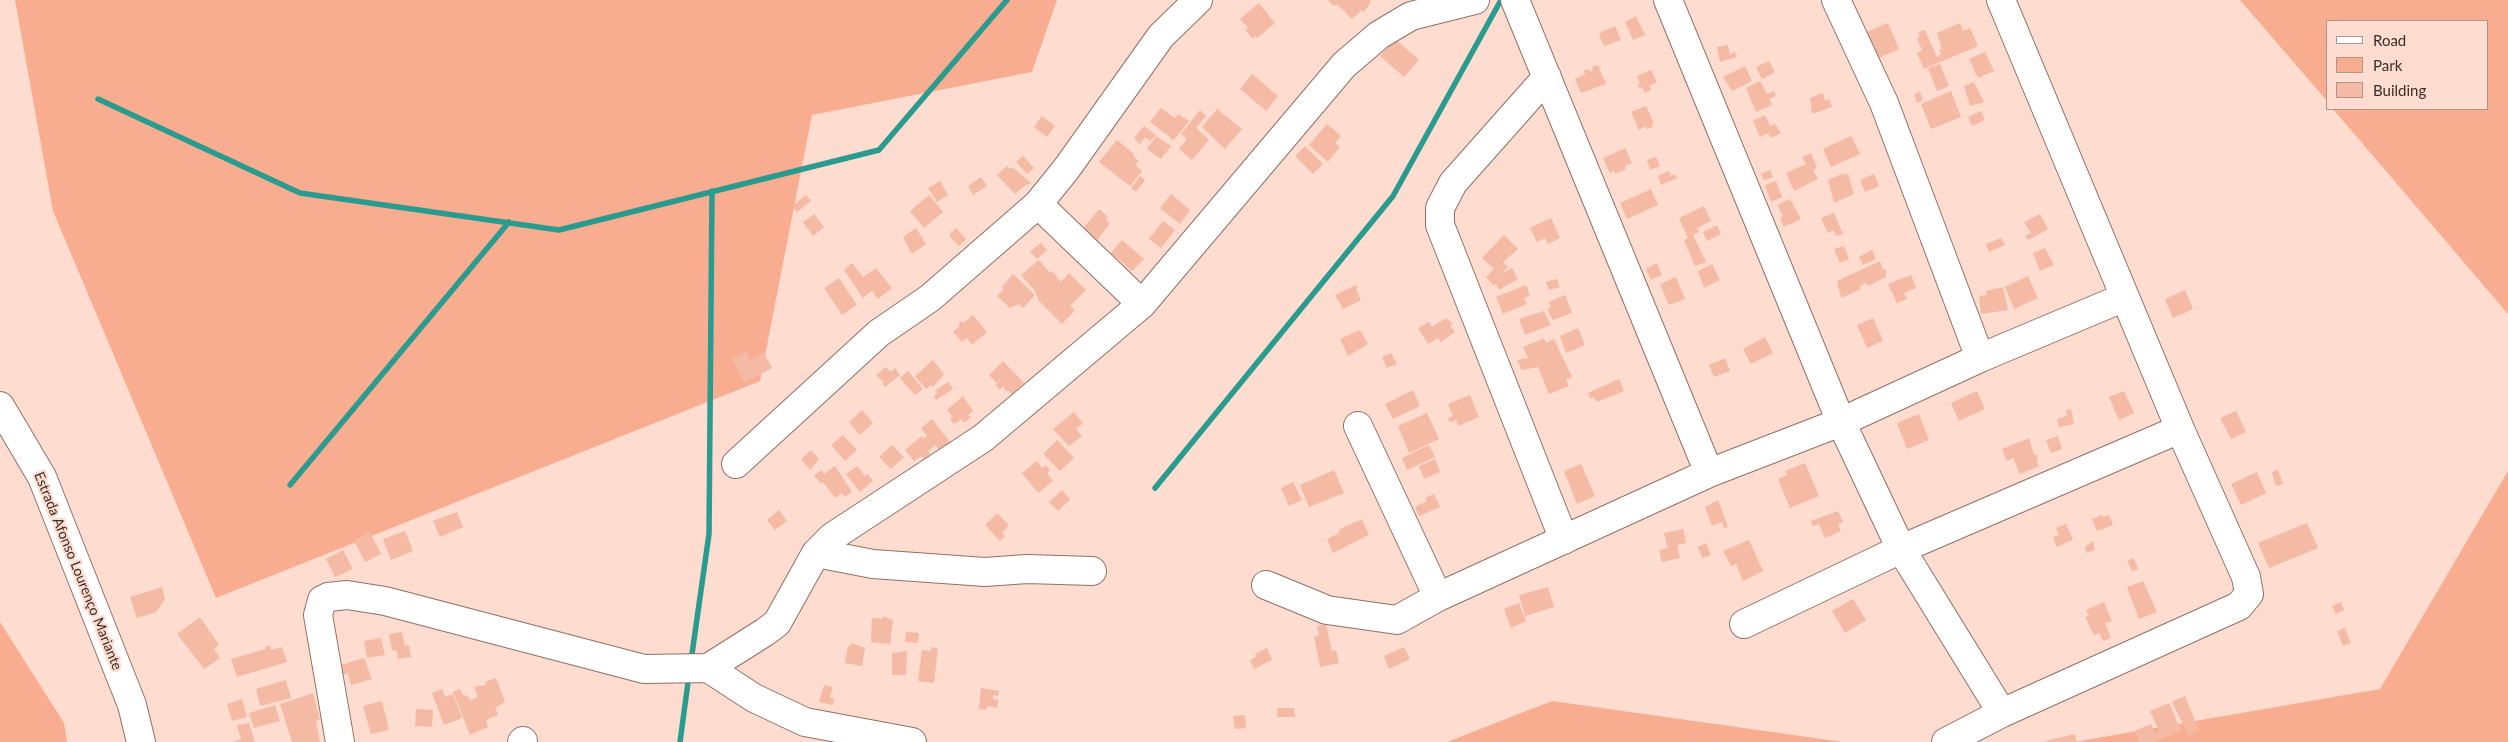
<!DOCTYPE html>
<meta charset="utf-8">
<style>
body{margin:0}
#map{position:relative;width:2508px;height:742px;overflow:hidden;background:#fedccf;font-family:Lato,sans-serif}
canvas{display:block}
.legend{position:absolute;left:2326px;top:20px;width:162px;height:90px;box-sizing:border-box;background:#fedccf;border:1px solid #af968c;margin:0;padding:6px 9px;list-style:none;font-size:15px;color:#392d28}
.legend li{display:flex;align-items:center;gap:10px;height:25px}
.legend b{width:25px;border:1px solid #af968c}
</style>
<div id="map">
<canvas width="2508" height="742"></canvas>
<ul class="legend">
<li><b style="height:6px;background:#fff"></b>Road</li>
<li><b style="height:14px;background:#f9ad90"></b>Park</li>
<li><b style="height:14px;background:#f4baa3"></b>Building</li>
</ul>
</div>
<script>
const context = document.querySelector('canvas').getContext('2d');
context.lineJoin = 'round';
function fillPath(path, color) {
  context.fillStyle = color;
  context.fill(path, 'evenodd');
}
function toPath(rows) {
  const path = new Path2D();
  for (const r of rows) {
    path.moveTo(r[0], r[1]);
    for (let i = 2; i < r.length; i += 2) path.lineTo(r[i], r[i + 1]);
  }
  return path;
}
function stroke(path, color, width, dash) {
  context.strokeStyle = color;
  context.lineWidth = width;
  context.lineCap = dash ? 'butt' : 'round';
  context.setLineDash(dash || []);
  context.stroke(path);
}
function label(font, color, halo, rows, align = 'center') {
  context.font = font + ' Lato,sans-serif';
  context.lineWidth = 4.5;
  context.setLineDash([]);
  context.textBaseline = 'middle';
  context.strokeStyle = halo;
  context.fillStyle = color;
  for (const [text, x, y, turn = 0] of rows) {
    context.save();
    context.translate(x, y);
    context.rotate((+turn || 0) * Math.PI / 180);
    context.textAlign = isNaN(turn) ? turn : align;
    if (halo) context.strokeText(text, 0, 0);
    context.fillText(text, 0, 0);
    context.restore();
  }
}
const green = toPath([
 [15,0,1057,0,1032,72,812,115,760,381,216,598,53,211],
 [2240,0,2508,0,2508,314,2333,109,2487,109,2487,21,2327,21,2327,101],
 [2508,471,2508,742,2074,742,2380,689],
 [0,622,64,723,67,742,0,742],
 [1552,701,1843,742,1447,742]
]);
const stream = toPath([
 [98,99,300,193,559,230,879,150,1007,0],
 [290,485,509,222],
 [1155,488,1393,196,1501,0],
 [691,661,709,534,712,191],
 [680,742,689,675]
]);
const building = toPath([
 [1328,0,1369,0,1371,2,1364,12,1362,10,1352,19,1337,4,1334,6],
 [1259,3,1275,23,1257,38,1255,36,1253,39,1245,30,1248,28,1240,19],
 [1636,16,1645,35,1633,40,1625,22],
 [1888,23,1899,49,1879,58,1869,42,1871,40,1867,32],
 [1960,23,1963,31,1970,28,1978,46,1924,69,1917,53,1922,50,1917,38,1920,36,1918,32,1925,30,1937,57,1941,54,1939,50,1942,49,1937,33],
 [1615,26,1621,40,1604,46,1599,35,1601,32],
 [1395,39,1419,60,1404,77,1380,56],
 [1728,45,1730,54,1735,52,1737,57,1720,62,1717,47],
 [1985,52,1994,71,1978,78,1969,59],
 [1769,61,1775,72,1762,79,1756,67],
 [1940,64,1949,86,1937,91,1928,68],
 [1598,65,1606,84,1581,93,1575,79,1585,74,1584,70,1588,69,1590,72,1593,70,1592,67],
 [1745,66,1752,81,1732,91,1723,77],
 [1651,70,1657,82,1649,86,1651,90,1645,93,1642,87,1639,88,1638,84,1640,83,1637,76],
 [1252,74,1278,96,1266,111,1240,89],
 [1760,81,1767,94,1774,91,1776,96,1769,99,1772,105,1756,112,1746,88],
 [1974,82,1984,102,1970,106,1964,86],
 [1951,91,1961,117,1931,129,1921,104],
 [1920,92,1923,100,1917,103,1914,94],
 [1823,93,1825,101,1829,99,1832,107,1812,114,1810,98],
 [1646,106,1654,123,1652,124,1653,127,1647,129,1646,126,1639,130,1631,112],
 [1161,108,1175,118,1178,114,1189,121,1174,140,1173,139,1171,141,1171,138,1150,122],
 [1217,109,1242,129,1225,149,1202,127],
 [1200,110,1206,116,1196,128,1209,140,1192,160,1179,149,1187,139,1181,134],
 [1981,111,1985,120,1972,126,1968,117],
 [1765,115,1770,126,1775,124,1781,133,1771,138,1768,133,1760,137,1753,121],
 [1042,116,1055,126,1047,137,1034,127],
 [1327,124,1341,136,1335,143,1340,147,1328,162,1309,145],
 [1144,126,1156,135,1150,141,1145,137,1140,144,1134,138],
 [1156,136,1171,146,1161,159,1147,149],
 [1851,136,1860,154,1831,167,1823,149],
 [1117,140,1134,154,1133,156,1139,161,1135,165,1142,171,1130,186,1099,162],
 [1305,146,1323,164,1313,174,1295,156],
 [1625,148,1632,163,1625,166,1626,169,1615,174,1614,171,1610,173,1603,158],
 [1811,153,1817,168,1813,170,1818,179,1794,191,1786,173,1806,164,1802,157],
 [1023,156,1034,168,1027,174,1016,162],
 [1656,157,1660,166,1650,170,1647,160],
 [1007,166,1010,169,1012,167,1031,183,1029,185,1027,184,1015,194,997,175],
 [1770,170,1773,177,1764,180,1761,174],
 [1669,171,1671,176,1675,174,1677,178,1661,185,1658,176],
 [1844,173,1845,175,1848,174,1854,194,1834,203,1828,180],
 [1874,174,1879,186,1865,192,1860,180],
 [1140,176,1145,180,1136,192,1131,188],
 [981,177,987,186,973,195,968,186],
 [940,181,948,195,937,202,928,188],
 [1776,181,1782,197,1771,202,1765,185],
 [1651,189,1658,205,1627,219,1620,203],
 [1171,194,1190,210,1180,224,1160,208],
 [806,195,811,201,797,212,792,206],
 [929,195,943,212,924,228,910,211],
 [1790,199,1801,219,1784,227,1780,218,1783,216,1777,205],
 [1704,206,1711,221,1697,228,1699,232,1693,235,1706,262,1695,266,1684,240,1688,238,1679,218],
 [1099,209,1108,217,1106,220,1110,223,1096,242,1082,230],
 [1834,213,1843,234,1836,236,1834,230,1828,233,1821,218],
 [814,214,824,227,813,236,803,222],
 [2040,214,2048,229,2028,240,2025,236,2031,233,2024,222],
 [1551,218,1560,238,1548,244,1545,238,1537,242,1530,228],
 [1163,221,1175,230,1161,248,1149,239],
 [1717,225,1721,234,1707,241,1703,232],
 [916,228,926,244,912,254,903,237],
 [956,228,966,239,959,246,949,235],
 [1504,235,1518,249,1503,262,1508,267,1500,274,1512,268,1518,279,1499,290,1496,284,1493,285,1486,277,1494,269,1482,258],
 [2001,238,2005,245,1989,252,1986,244],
 [1122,240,1144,259,1132,271,1111,253],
 [1041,243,1047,250,1037,259,1030,251],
 [1844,246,1849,259,1840,263,1834,249],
 [2045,248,2054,265,2040,271,2033,253],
 [1872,250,1876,259,1863,265,1859,257],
 [1039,260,1050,273,1052,271,1061,282,1069,273,1086,290,1070,306,1075,310,1062,324,1039,301,1035,291,1021,275],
 [1880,261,1883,270,1886,269,1886,277,1868,286,1866,283,1860,286,1861,289,1841,298,1837,281],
 [852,263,863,277,876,268,892,288,878,299,872,291,863,298,844,270],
 [1657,263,1662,275,1651,280,1646,269],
 [1712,264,1720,280,1704,288,1698,271],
 [1013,274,1035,295,1023,308,1019,304,1010,308,997,296,1004,289,1002,287],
 [1911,275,1916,288,1904,293,1907,299,1897,303,1888,284],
 [2028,276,2038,298,2014,309,2005,287],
 [1676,277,1685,299,1669,305,1660,284],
 [839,278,857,305,842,315,824,288],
 [1557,279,1560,287,1549,290,1546,282],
 [1356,285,1358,288,1356,289,1361,300,1343,309,1335,295],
 [1526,285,1530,296,1524,298,1527,304,1503,314,1496,297],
 [2003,287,2008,310,1981,314,1979,296,1987,295,1986,291],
 [2185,290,2193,309,2173,318,2165,299],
 [1565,295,1572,313,1553,320,1547,309,1551,307,1549,302],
 [1544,311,1551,325,1525,335,1519,319],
 [973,315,987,332,972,345,967,338,962,342,953,332,960,326,958,324,962,321,964,323],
 [1446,318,1453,324,1450,326,1455,332,1441,342,1438,338,1428,344,1418,328,1429,322,1432,327],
 [1873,318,1883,341,1867,348,1857,325],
 [1578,328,1585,345,1566,353,1560,336],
 [1360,330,1368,344,1348,356,1340,339],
 [1765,337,1773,353,1751,364,1743,349],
 [1544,338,1546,343,1554,339,1572,377,1566,380,1569,386,1549,394,1538,367,1522,370,1517,360,1528,358,1523,347],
 [746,351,751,360,764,353,772,368,744,383,732,359],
 [1391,353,1397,364,1387,368,1382,357],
 [1725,358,1730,371,1714,377,1709,365],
 [933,360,944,374,933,387,931,385,926,389,915,376],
 [1003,361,1024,383,1012,394,1008,390,1006,392,1003,386,1000,390,996,385,1001,378,996,383,989,375],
 [886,367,891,372,895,368,900,375,885,387,882,383,884,382,876,375],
 [908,371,923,389,915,395,900,378],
 [1619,379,1624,391,1597,402,1594,397,1590,399,1588,393],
 [948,382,953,389,936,400,934,396,937,393,936,390],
 [1413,390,1420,406,1393,419,1385,404],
 [1977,391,1985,409,1959,421,1951,403],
 [2124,391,2134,413,2119,420,2109,397],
 [1470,395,1479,417,1458,426,1456,420,1450,422,1448,418,1453,416,1448,404],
 [963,396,973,411,968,415,971,417,964,423,962,419,954,424,950,419,953,417,947,410],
 [2071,409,2074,424,2059,427,2057,419,2067,416,2066,410],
 [862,410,873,423,860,435,849,422],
 [2236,411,2246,432,2231,439,2220,418],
 [1074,412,1083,423,1076,429,1082,436,1069,446,1053,429],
 [1427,413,1439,439,1409,453,1398,426],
 [1919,414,1929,440,1907,449,1897,423],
 [932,419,950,442,940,451,935,445,928,451,930,454,924,459,921,456,914,461,905,450,922,436,924,439,927,436,921,428],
 [843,435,857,450,845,461,831,445],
 [2058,436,2062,449,2051,453,2046,440],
 [2029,438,2034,455,2036,454,2038,459,2036,460,2039,466,2020,474,2013,458,2007,461,2002,449],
 [1057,440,1074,458,1060,471,1043,454],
 [892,445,904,457,891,469,879,457],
 [1429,445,1435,457,1407,470,1402,458],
 [811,450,819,459,810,470,801,459],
 [1435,459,1440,472,1424,479,1419,466],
 [1037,461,1042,468,1046,465,1050,470,1047,473,1053,481,1038,493,1022,473],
 [1805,463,1819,496,1790,508,1778,479,1787,475,1785,471],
 [1581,464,1595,496,1577,504,1564,471],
 [835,466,852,492,845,497,842,493,835,498,823,482,821,484,814,475,822,470,824,474],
 [857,466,865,476,868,474,873,481,860,492,846,474],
 [1334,470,1344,493,1309,507,1300,485],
 [2278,470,2283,484,2276,486,2272,472],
 [2257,472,2266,493,2241,505,2231,484],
 [1293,482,1302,500,1289,506,1281,488],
 [1062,490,1070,499,1058,511,1049,502],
 [1434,494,1440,507,1419,516,1415,507,1427,501,1425,498],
 [1718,500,1728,527,1724,528,1722,522,1712,526,1705,507],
 [779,510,787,521,775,530,767,520],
 [1838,511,1843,522,1838,524,1841,531,1825,538,1819,524,1813,526,1811,521],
 [457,512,463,527,440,537,433,521],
 [997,513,1009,525,1002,533,1005,536,1000,541,985,525],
 [2102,515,2103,517,2109,515,2113,525,2097,531,2092,519],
 [1362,519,1369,535,1333,553,1327,539,1339,533,1340,529],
 [2307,523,2318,548,2269,568,2258,543],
 [2066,524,2073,540,2057,547,2053,537,2059,535,2056,528],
 [1683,529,1686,543,1677,545,1680,558,1662,562,1659,550,1668,548,1664,533],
 [405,531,413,551,391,560,383,539],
 [370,532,381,554,365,562,354,541],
 [1749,540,1763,571,1743,581,1736,564,1731,566,1723,551],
 [2093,541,2095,550,2086,553,2085,547],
 [1706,543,1711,555,1702,558,1698,547],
 [343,550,353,569,335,577,326,559],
 [2134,558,2138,569,2132,571,2127,561],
 [2143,581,2157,612,2139,619,2127,587],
 [162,587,165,599,156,612,137,618,130,597],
 [1548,587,1554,607,1525,616,1519,595],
 [1853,599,1866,620,1845,633,1832,611],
 [2104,602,2112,621,2105,623,2111,638,2103,641,2099,633,2094,635,2085,617,2089,616,2086,610],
 [2341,602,2344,610,2336,614,2332,606],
 [1519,603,1526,621,1511,628,1504,609],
 [883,616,893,620,890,644,871,642,872,618,883,619],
 [200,617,219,645,214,649,220,658,204,669,177,634],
 [1326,624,1332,651,1336,650,1339,663,1320,667,1314,637,1319,635,1317,626],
 [2345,628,2351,643,2343,646,2337,631],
 [402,632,405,646,409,645,411,657,398,659,397,651,392,650,389,634],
 [906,632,919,633,918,643,905,642],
 [381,638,385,655,367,658,364,641],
 [851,643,865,648,862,666,845,663,848,646,851,646],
 [270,645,271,650,282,647,287,662,237,677,231,659,266,649,265,647],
 [931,647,938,648,934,683,918,681,922,650,931,651],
 [1404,647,1410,659,1389,669,1384,656],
 [1267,648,1272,660,1254,669,1250,660,1256,657,1255,654],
 [907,651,906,675,892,675,892,653],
 [364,658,372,679,351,685,348,673,343,675,341,665],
 [496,678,505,702,495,708,498,715,486,720,488,727,470,735,453,692,460,689,463,695,469,697,470,700,478,697,474,687,486,685,485,682],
 [286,680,291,698,260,706,256,689],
 [824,685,833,687,830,698,834,699,833,705,819,702],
 [981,688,999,691,998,696,993,695,993,699,998,700,997,708,987,706,986,710,979,709],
 [442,689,445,697,453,694,462,718,444,725,432,693],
 [313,693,320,720,316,721,320,742,292,742,280,704],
 [2185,696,2199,731,2189,736,2172,702],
 [242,699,247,717,232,721,227,704],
 [382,701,389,730,371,734,363,706],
 [2169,703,2181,731,2155,742,2139,742,2134,731,2151,724,2155,733,2159,731,2150,711],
 [275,705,280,721,254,728,249,713],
 [1277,708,1294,708,1295,717,1277,717],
 [416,709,433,710,432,727,415,726],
 [1245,715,1246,728,1235,729,1233,716],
 [249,723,255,742,233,742,241,739,237,725],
 [2075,734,2077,742,2045,742,2045,741]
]);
const minor = toPath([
 [1515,0,1709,473],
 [1668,0,1841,422,1901,549,2002,713],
 [1836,0,1884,103,1980,358],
 [1547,77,1453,183,1440,208,1440,225,1564,540],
 [1038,204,1142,304],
 [1358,426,1438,597],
 [736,464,879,333,930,298,1038,204,1067,168,1161,36,1198,0],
 [816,553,873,564,985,572,1027,569,1092,571],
 [1266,585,1327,610,1397,620,1438,597,1709,473,1841,422,1980,358,2125,297],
 [1744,624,1901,549,2180,429],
 [708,668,754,698,805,722,912,742],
 [340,742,318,615,322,600,328,597,347,595,385,601,644,669,708,668,765,632,777,623,816,553,832,537,983,438,1142,304,1344,65,1379,35,1411,16,1475,0],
 [522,742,523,741],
 [1946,742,2002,713,2239,606,2249,594,2246,577,2180,429,2001,0]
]);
const major = toPath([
 [0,406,42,477,132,705,141,742]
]);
const streetNames = [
 ["Estrada Afonso Lourenço Mariante",78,571,68]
];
fillPath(green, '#f9ad90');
stroke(stream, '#299b8f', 5.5);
fillPath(building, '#f4baa3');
stroke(minor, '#8f7166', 30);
stroke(major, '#8f7166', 30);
stroke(minor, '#fff', 28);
stroke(major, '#fff', 28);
label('14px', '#392d28', '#fedccf', streetNames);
</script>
